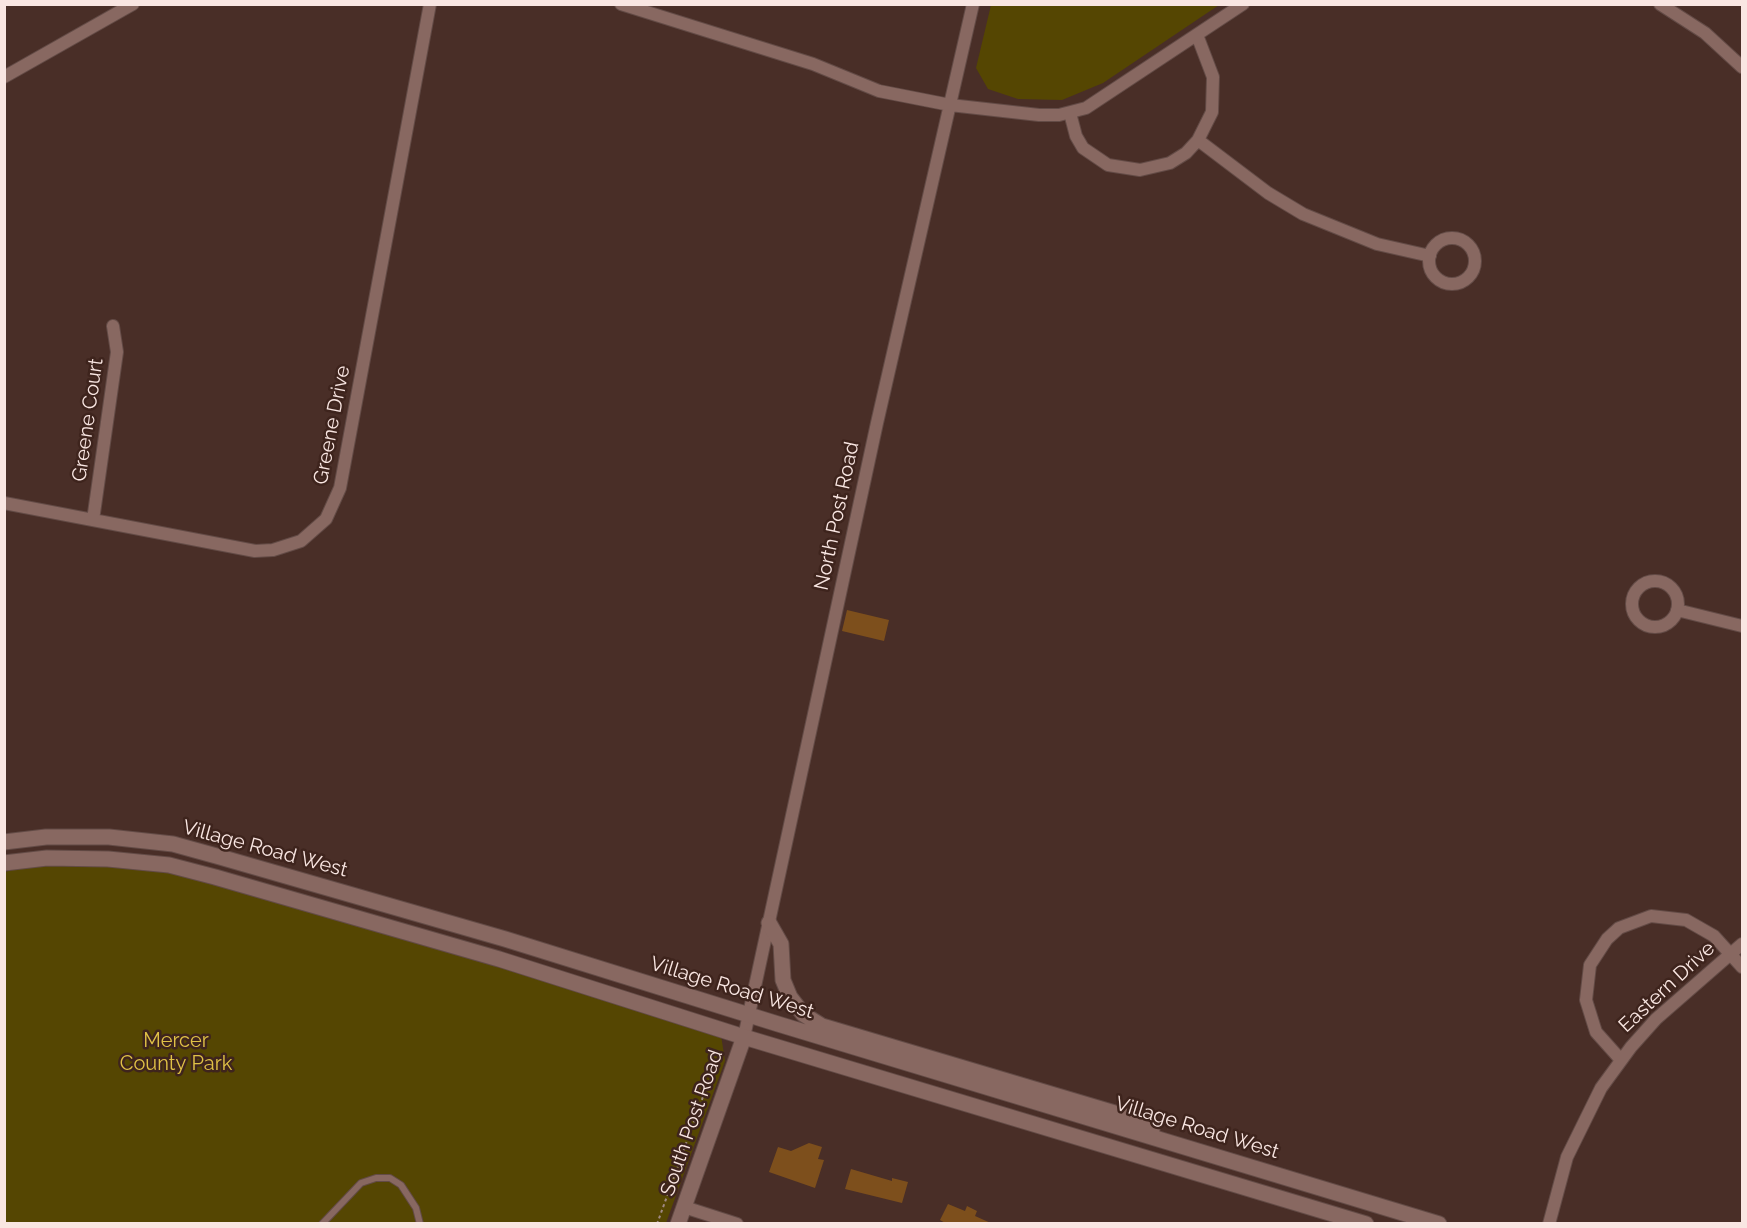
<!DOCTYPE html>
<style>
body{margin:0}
#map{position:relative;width:1747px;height:1228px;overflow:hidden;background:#492e27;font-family:Raleway,sans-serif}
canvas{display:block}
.frame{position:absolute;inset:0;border:6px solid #f9e6e2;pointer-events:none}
</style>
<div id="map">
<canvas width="1747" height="1228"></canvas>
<div class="frame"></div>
</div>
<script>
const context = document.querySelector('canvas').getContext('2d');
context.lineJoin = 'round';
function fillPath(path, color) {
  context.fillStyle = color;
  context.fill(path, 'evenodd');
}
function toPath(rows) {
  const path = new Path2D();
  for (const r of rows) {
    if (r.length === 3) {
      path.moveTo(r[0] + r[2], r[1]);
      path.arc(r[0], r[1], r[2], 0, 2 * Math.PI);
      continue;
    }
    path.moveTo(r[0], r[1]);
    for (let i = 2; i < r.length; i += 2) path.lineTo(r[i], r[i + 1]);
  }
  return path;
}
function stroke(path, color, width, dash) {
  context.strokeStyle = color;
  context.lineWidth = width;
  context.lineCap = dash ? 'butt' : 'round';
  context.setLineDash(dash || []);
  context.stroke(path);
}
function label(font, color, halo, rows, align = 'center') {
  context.font = font + ' Raleway,sans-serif';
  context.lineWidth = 5;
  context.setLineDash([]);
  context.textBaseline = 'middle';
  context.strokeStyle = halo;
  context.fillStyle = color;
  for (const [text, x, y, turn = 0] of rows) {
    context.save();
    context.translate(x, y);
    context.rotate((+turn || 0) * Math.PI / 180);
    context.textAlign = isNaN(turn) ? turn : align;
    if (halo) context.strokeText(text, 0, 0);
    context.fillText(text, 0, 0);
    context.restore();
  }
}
const green = toPath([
 [991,5,991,4,1219,5,1103,83,1062,100,1018,99,988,89,976,68],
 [113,864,161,869,694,1024,721,1035,725,1061,666,1223,5,1224,5,872,27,866]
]);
const building = toPath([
 [847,610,889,620,884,641,842,631],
 [809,1143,822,1147,818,1159,824,1160,815,1188,769,1172,778,1147,791,1151],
 [851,1169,892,1181,892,1178,908,1182,902,1203,845,1189],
 [948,1204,965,1211,967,1206,977,1211,975,1216,993,1224,947,1224,940,1220]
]);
const path = toPath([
 [657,1224,713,1069]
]);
const lane = toPath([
 [322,1224,361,1183,376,1178,390,1178,401,1185,416,1208,420,1224]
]);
const street = toPath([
 [621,4,813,64,879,91,950,105,1039,115,1059,115,1086,108,1243,4],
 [1660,4,1705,33,1742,67],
 [4,77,133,4],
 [1070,113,1076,136,1083,148,1108,165,1140,170,1170,163,1186,153,1198,140,1212,112,1213,77,1197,35],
 [1198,140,1268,193,1303,214,1377,244,1430,256],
 [1452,261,23],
 [4,503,255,551,273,550,301,541,326,519,340,488,430,4],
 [93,520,117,352,113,326],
 [1655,604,23],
 [1677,610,1742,626],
 [744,1037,877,423,973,4],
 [1621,1060,1596,1032,1586,1000,1590,965,1607,939,1619,928,1651,916,1686,920,1714,936,1742,967],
 [684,1207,737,1224],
 [1549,1224,1567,1157,1601,1088,1631,1047,1656,1019,1742,944]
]);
const secondary = toPath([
 [4,842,46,837,109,837,173,844,220,857,505,939,778,1024,1439,1224],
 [4,863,47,858,108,859,169,865,215,877,499,959,744,1037,1366,1224],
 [769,923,781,944,783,980,790,997,803,1014,822,1026,1128,1117,1152,1130],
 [678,1224,744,1037]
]);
const streetNames = [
 ["Greene Court",88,420,-82],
 ["Greene Drive",332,425,-79],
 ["North Post Road",837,516,-78],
 ["Village Road West",265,849,15],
 ["Eastern Drive",1667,987,-43],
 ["Village Road West",732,988,17],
 ["South Post Road",692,1123,-71],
 ["Village Road West",1197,1128,17]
];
const parkNames = [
 ["Mercer",176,1041],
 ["County Park",176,1064]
];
fillPath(green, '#554602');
fillPath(building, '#7d4f1c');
stroke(lane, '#634b46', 8);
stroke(street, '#634b46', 14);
stroke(secondary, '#634b46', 17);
stroke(path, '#a08984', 2, [3, 3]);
stroke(lane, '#886861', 6);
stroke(street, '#886861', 12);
stroke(secondary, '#886861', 15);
label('20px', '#f9e6e2', '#3e241d', streetNames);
label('20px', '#e0c146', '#3e241d', parkNames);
</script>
